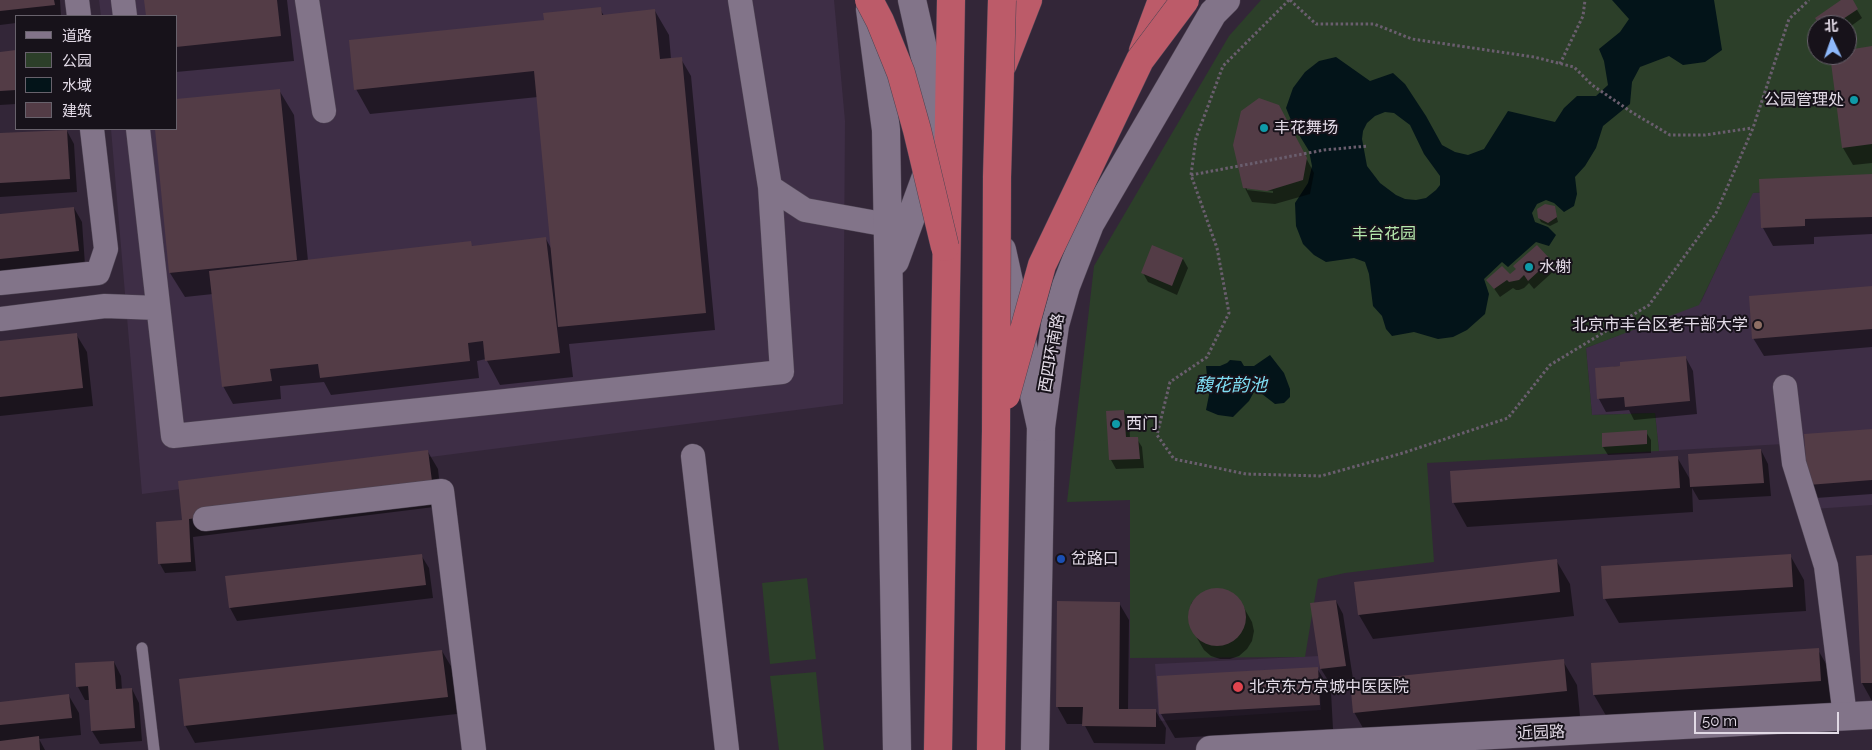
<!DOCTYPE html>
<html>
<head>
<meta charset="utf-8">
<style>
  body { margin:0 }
  #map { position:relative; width:1872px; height:750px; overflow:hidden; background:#332638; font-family:Raleway,"Noto Sans SC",sans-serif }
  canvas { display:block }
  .legend { position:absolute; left:15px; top:15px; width:162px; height:115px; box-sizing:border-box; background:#17121a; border:1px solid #68626c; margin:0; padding:6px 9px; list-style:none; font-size:15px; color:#e2dae6 }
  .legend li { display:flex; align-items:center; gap:10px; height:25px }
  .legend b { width:25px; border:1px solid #68626c }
  .north { position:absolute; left:1807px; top:15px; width:50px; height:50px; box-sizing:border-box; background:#17121a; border:1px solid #68626c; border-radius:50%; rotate:357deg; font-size:14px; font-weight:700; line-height:20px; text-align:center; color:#e2dae6 }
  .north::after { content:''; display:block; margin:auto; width:18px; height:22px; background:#8eb9fc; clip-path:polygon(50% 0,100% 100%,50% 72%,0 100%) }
  .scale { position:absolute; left:1694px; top:712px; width:145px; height:22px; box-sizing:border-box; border:2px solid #e2dae6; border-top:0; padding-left:6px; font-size:15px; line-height:18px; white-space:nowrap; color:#e2dae6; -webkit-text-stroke:4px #17121a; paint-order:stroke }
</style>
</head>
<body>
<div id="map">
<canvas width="1872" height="750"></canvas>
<ul class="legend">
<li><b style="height:6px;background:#827489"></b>道路</li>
<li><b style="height:14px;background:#2c3f29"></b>公园</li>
<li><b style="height:14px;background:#031419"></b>水域</li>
<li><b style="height:14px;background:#533c46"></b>建筑</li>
</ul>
<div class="north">北</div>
<div class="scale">50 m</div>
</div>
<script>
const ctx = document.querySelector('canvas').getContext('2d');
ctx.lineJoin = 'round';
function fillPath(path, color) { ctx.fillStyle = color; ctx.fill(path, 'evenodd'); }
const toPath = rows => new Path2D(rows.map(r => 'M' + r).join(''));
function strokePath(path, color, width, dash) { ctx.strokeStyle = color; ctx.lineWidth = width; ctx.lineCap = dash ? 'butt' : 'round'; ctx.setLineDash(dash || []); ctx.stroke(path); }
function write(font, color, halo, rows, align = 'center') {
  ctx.font = font + ' Raleway,"Noto Sans SC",sans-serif'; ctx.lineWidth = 4; ctx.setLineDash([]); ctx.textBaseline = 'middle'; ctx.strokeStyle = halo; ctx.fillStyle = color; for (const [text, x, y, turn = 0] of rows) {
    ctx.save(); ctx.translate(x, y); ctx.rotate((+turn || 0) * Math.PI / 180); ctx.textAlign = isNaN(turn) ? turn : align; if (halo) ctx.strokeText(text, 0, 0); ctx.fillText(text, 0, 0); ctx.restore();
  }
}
const built = toPath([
  [99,0,834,0,845,121,843,404,142,494,111,129,176,129,176,16,101,16],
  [1872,186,1872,505,1813,509,1784,444,1659,451,1655,413,1592,415,1586,348,1701,302,1752,193],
  [1319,656,1321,710,1159,721,1155,664]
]);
const green = toPath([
  [1261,0,1872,0,1872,185,1753,193,1699,305,1586,348,1592,415,1655,413,1659,451,1427,463,1434,562,1345,573,1318,579,1305,657,1130,658,1130,500,1067,502,1094,266,1229,36],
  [1817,25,1847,25,1847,55,1817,55],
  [807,578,816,659,770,664,762,583],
  [816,672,824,750,779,750,770,676]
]);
const water = toPath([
  [1612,0,1714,0,1722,50,1705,62,1683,65,1669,56,1640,67,1632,82,1630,104,1603,126,1596,148,1585,166,1575,177,1577,194,1574,206,1564,212,1554,203,1546,200,1537,204,1532,213,1535,222,1548,227,1556,235,1549,246,1536,242,1508,267,1502,262,1484,279,1489,294,1485,314,1467,330,1453,337,1438,339,1414,332,1392,336,1386,329,1382,316,1373,306,1369,274,1365,262,1354,258,1326,262,1314,255,1303,244,1296,226,1295,203,1308,183,1312,166,1309,151,1293,125,1286,108,1293,88,1305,72,1319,61,1336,57,1370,81,1393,73,1405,84,1426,116,1442,145,1455,152,1468,155,1484,149,1508,111,1555,122,1564,108,1577,96,1596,96,1608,85,1604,61,1599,49,1620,32,1629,19],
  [1385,112,1394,113,1410,125,1424,154,1440,176,1440,185,1436,190,1426,198,1416,200,1405,199,1396,195,1380,183,1367,166,1362,139,1363,131,1367,123,1375,116],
  [1270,355,1284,373,1290,389,1290,397,1284,403,1275,404,1262,394,1254,392,1249,401,1233,417,1218,415,1206,410,1209,395,1206,366,1220,366,1227,363,1230,360,1241,361,1244,366,1254,366]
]);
const shadow = toPath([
  [0,0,60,0,61,16,16,16,16,23,0,25],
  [145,0,287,0,294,61,176,72,176,16,147,16],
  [1843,0,1851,0,1862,18,1847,29,1847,25,1820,25],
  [600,9,604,16,655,11,669,35,671,59,681,59,691,76,715,330,569,344,573,377,500,385,486,359,477,361,479,378,331,395,324,382,280,386,281,399,233,404,223,386,213,294,185,297,170,273,156,129,176,129,279,90,294,115,308,261,470,243,473,247,546,239,552,250,538,97,370,114,356,89,546,21],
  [1872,47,1872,163,1853,165,1843,148,1831,55,1847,55,1847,51],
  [16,52,16,104,0,105,0,53],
  [1286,120,1314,173,1310,194,1275,204,1252,202,1245,188],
  [1247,188,1273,191,1273,193,1247,190],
  [67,131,74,144,77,192,0,197,0,135],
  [1872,176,1872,234,1814,237,1814,244,1773,246,1763,228,1761,180],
  [1554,207,1558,222,1550,226,1541,222,1539,218],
  [74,208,82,222,85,265,0,272,0,215],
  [1183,259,1188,268,1177,295,1148,282,1143,273],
  [1550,261,1555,270,1534,289,1529,283,1524,288,1519,290,1516,290,1513,288,1500,297,1488,280,1509,276,1517,270],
  [1872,288,1872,347,1764,356,1753,338],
  [76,334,87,352,93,406,0,416,0,342],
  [1686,358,1693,371,1697,414,1634,420,1629,410,1606,412,1599,399,1596,369],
  [1124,411,1129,420,1130,438,1137,439,1142,447,1144,468,1116,469,1111,460,1108,412],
  [1872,430,1872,494,1816,498,1809,484],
  [1646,432,1651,440,1651,453,1608,455,1603,447],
  [1761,450,1768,464,1771,496,1699,500,1692,488,1693,512,1467,527,1453,502,1677,457,1691,481],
  [428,452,438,469,442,506,193,537,196,571,165,573,160,564,184,520],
  [421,555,429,568,433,598,237,621,230,608],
  [1790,555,1804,580,1806,611,1619,623,1605,599],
  [1872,556,1872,701,1862,683,1857,557],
  [1556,560,1570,584,1574,616,1373,639,1359,615],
  [1215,589,1224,590,1232,593,1239,599,1252,622,1254,631,1252,641,1247,649,1239,656,1230,659,1220,659,1211,656,1204,650,1191,628,1189,620,1189,611,1192,602,1198,596,1206,591],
  [1336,601,1343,614,1353,679,1329,682,1321,669,1312,605],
  [1119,603,1129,620,1128,710,1155,710,1166,728,1165,744,1094,743,1084,724,1067,724,1057,706],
  [1818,650,1832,674,1834,705,1608,719,1594,695],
  [442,651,452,668,457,714,195,743,185,725],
  [1563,661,1577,685,1580,716,1368,737,1354,712],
  [114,662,121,676,122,690,132,689,139,703,142,741,100,744,92,731,90,700,85,700,78,687],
  [1317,668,1331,692,1333,729,1175,738,1161,714],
  [69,696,79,713,81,735,39,739,45,750,0,750,0,703]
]);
const building = toPath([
  [0,0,54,0,55,5,0,11],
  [144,0,277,0,281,36,176,47,176,16,146,16],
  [1841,0,1853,0,1858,9,1834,25,1820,25,1815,18],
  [601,7,602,15,655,9,660,59,682,57,706,313,558,327,534,71,354,90,349,40,544,20,543,13],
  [1872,46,1872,144,1842,148,1830,55,1847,55,1847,50],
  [16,50,16,90,0,91,0,52],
  [280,89,297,260,169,273,155,129,176,129,176,99],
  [1259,98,1279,105,1307,158,1303,180,1267,191,1243,188,1233,145,1241,111],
  [67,130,70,179,0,183,0,133],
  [1872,174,1872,217,1805,219,1805,226,1761,228,1759,179],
  [1545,204,1555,206,1557,217,1548,223,1538,218,1537,209],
  [74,207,79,251,0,259,0,214],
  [546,237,560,353,485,361,483,341,468,343,470,361,320,378,318,364,270,369,272,381,222,387,209,271,471,241,472,246],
  [1152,245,1183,258,1172,286,1141,273],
  [1537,245,1551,260,1528,281,1524,275,1519,280,1509,282,1507,280,1494,289,1486,280,1502,266,1510,274,1516,269,1513,266],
  [1872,286,1872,329,1752,339,1749,296],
  [77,333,83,388,0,397,0,341],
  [1686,356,1690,401,1625,407,1624,397,1597,399,1595,368,1620,366,1620,362],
  [1124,410,1126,437,1138,437,1140,459,1109,460,1106,411],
  [1872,429,1872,480,1808,485,1804,434],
  [1647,430,1647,444,1602,447,1602,433],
  [1761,449,1764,483,1690,487,1688,454],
  [428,450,433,489,189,519,191,562,158,564,156,522,182,520,178,481],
  [1678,456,1680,488,1452,503,1450,471],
  [422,554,426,585,229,608,225,576],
  [1791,554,1793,587,1603,599,1601,566],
  [1872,555,1872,683,1861,683,1856,556],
  [1557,559,1560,592,1358,615,1354,582],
  '1188 617a29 29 0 1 1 58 0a29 29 0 1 1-58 0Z',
  [1336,600,1346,666,1320,669,1310,603],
  [1057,601,1120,602,1119,709,1156,709,1156,727,1082,726,1083,707,1056,707],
  [1819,648,1821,681,1593,695,1591,663],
  [442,650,448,697,184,726,179,679],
  [1564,659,1567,691,1353,713,1350,681],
  [114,661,116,689,132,688,135,728,91,731,88,686,76,687,75,663],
  [1318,667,1320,705,1159,714,1157,676],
  [69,694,72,718,0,725,0,702],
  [39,736,40,750,0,750,0,741]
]);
const path = toPath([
  [1289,0,1223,66,1196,138,1191,175,1217,248,1229,313,1207,357,1170,382,1157,435,1174,459,1246,474,1321,476,1403,453,1508,418,1550,365,1649,305,1716,213,1753,128,1789,19,1809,0],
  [1290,0,1316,24,1374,24,1412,39,1534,57,1574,67,1592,85,1633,113,1670,135,1705,135,1752,128],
  [1560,64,1583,16,1585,0],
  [1191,175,1324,150,1368,146]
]);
const service = toPath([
  [142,648,154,750]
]);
const minor = toPath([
  [77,0,79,16],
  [123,0,125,16],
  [307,0,324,111],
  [740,0,770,187,805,210,888,225],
  [138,129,173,436,782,372,770,187],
  [0,283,98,273,106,249,92,129],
  [0,319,105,306,158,308],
  [1785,387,1794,463,1826,566,1845,716],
  [693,456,727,750],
  [205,519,442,491,474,750]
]);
const tertiary = toPath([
  [870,9,886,130,897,750],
  [895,261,932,160],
  [1035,750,1041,427,1055,325,1066,286,1090,224,1213,13,1226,0],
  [1210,750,1872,715]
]);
const secondary = toPath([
  [912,0,942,132,942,140],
  [1002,250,1041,427]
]);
const trunk = toPath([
  [1143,51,1162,0],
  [1003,64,1028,0],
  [938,750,951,0]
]);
const trunkBridge = toPath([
  [869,0,880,21,901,73,917,130,945,247],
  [1006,395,1042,265,1140,60,1185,0],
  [991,750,996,431,997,177,1002,0]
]);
const markers = [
  [1854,100,5,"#0f9aa8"],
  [1264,128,5,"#0f9aa8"],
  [1529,267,5,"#0f9aa8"],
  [1758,325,5,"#8d6e63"],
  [1116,424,5,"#0f9aa8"],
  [1061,559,5,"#1a4fb4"],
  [1238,687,6,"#e0444e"]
];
const poiNames = [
  ["公园管理处",1844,100,"right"],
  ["丰花舞场",1274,128],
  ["水榭",1539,267],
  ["北京市丰台区老干部大学",1748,325,"right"],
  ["西门",1126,424],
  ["岔路口",1071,559],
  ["北京东方京城中医医院",1249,687]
];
const parkNames = [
  ["丰台花园",1384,234]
];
const streetNames = [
  ["西四环南路",1052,353,-80],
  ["近园路",1541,733,-3]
];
const waterNames = [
  ["馥花韵池",1231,386]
];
fillPath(built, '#3e2e46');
fillPath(green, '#2c3f29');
fillPath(water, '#031419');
fillPath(shadow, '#0007');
fillPath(building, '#533c46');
strokePath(service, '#4e4453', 12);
strokePath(minor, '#4e4453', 25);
strokePath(tertiary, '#4e4453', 29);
strokePath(secondary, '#4e4453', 29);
strokePath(trunk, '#4e4453', 29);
strokePath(path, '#6a5e6e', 3, [2.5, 2.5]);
strokePath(service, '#827489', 11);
strokePath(minor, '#827489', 24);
strokePath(tertiary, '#827489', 28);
strokePath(secondary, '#827489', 28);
strokePath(trunk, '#bc5b69', 28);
strokePath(trunkBridge, '#4e4453', 29, []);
strokePath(trunkBridge, '#bc5b69', 28);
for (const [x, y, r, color] of markers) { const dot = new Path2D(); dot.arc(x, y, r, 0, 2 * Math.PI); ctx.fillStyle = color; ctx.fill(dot); strokePath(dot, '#17121a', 2); }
write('16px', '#e2dae6', '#17121a', poiNames, 'left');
write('16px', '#b5e8ad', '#17121a', parkNames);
write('16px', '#e2dae6', '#17121a', streetNames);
write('italic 18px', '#7fdef4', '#17121a', waterNames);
</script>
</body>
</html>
